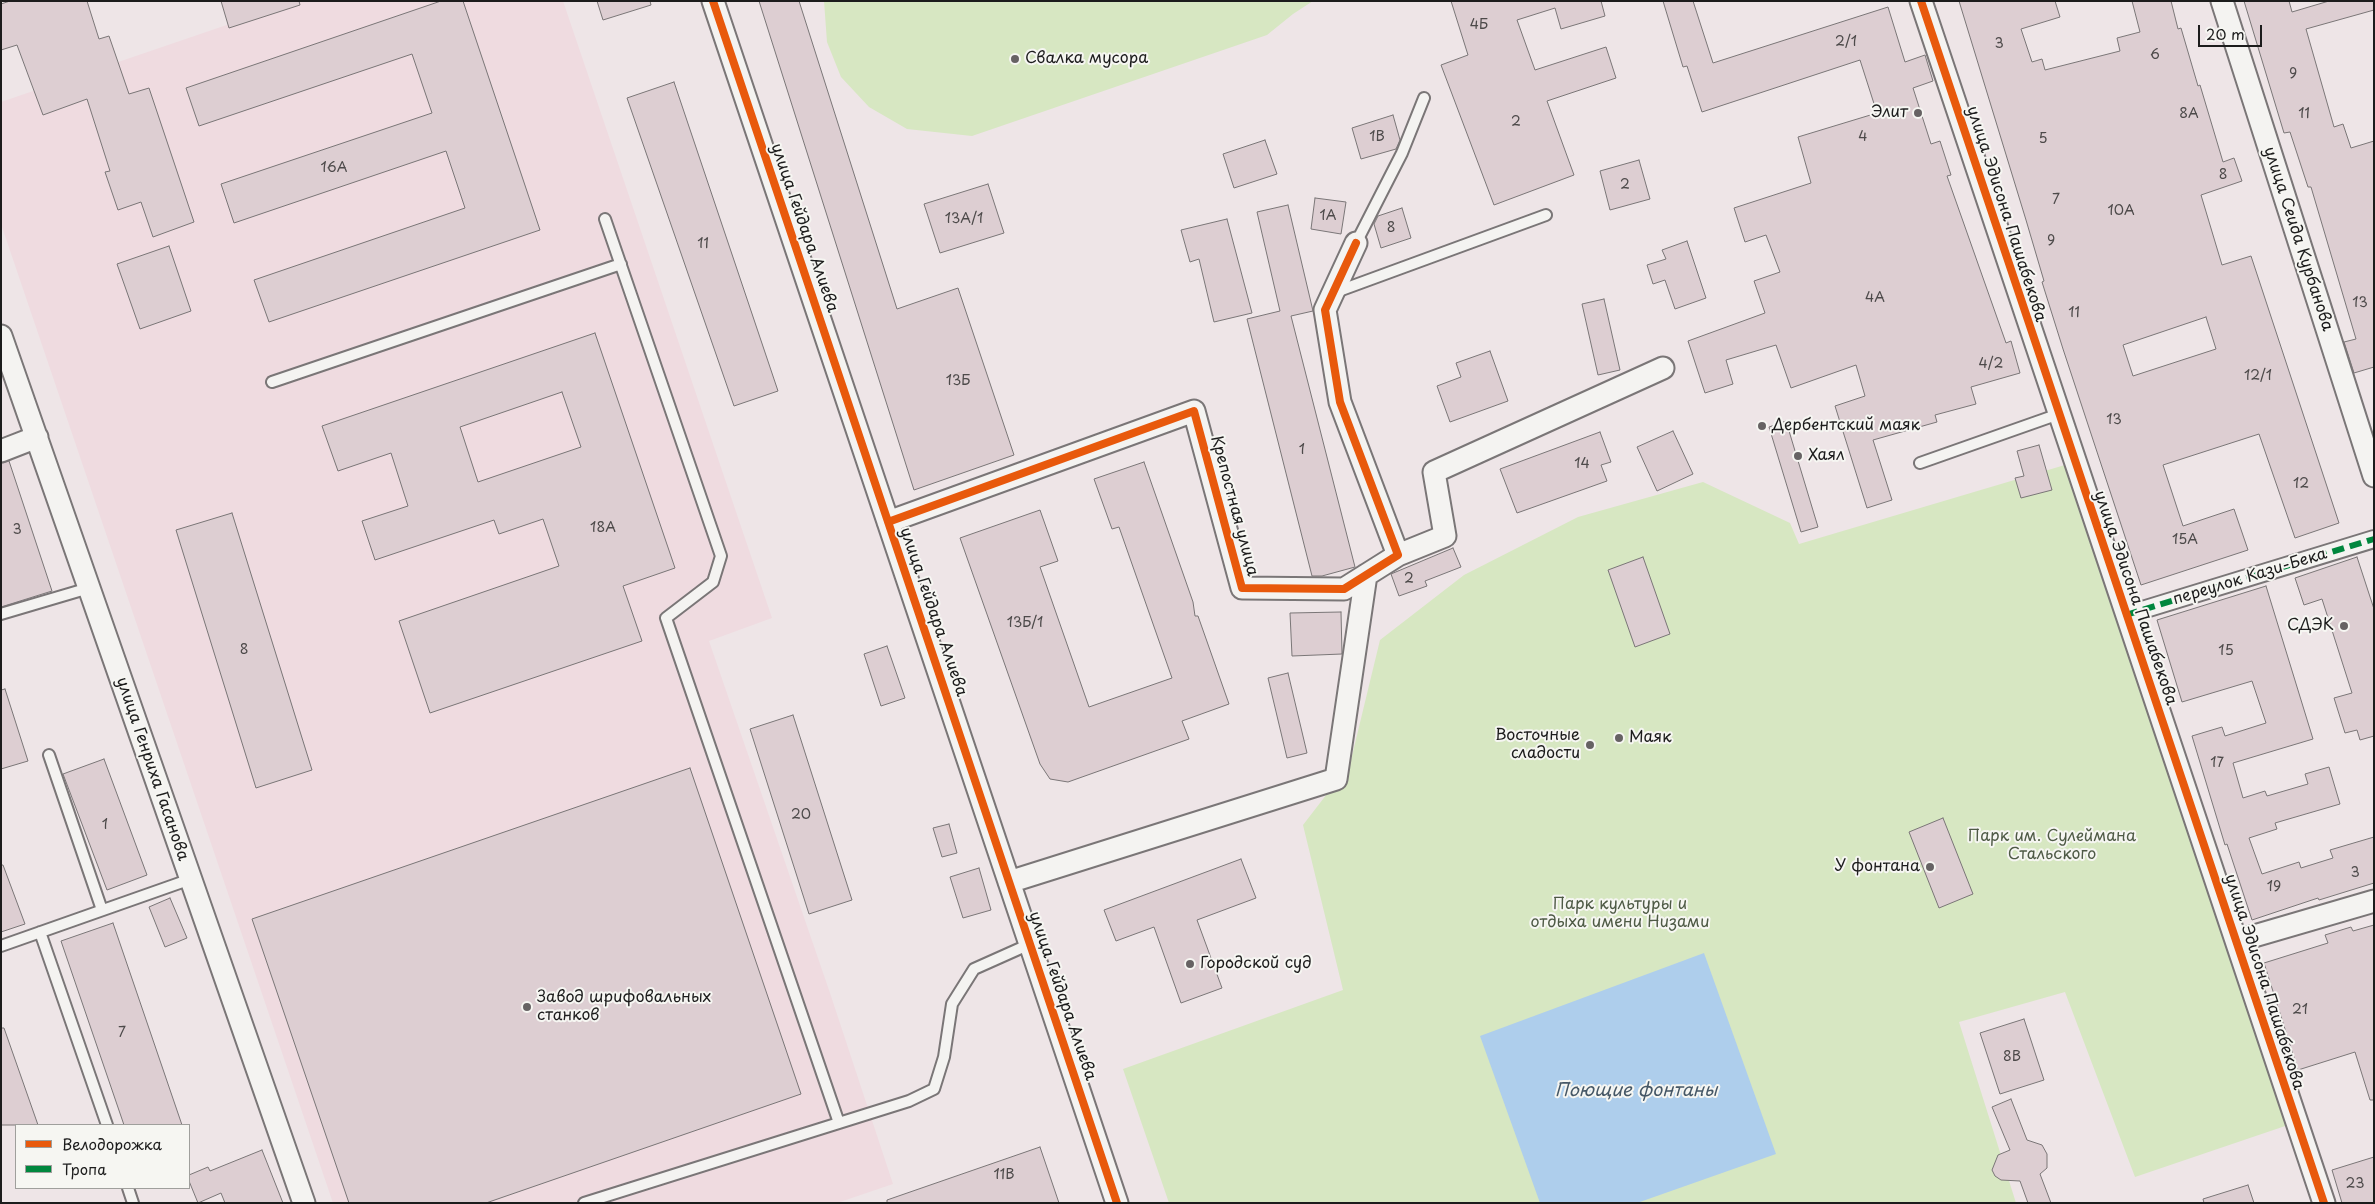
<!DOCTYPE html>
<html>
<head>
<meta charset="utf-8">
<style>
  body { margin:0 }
  #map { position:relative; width:2375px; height:1204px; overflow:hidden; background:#eee5e7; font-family:"Playpen Sans",sans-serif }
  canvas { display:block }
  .frame { position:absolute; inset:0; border:2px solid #1c1c1c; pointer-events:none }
  .legend { position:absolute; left:15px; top:1124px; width:175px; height:65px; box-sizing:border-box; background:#f6f6f2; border:1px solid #9f9f9c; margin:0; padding:6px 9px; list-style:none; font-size:15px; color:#1c1c1c }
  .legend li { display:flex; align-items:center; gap:10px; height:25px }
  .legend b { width:25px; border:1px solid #9f9f9c }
  .scale { position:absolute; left:2198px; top:25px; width:64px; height:22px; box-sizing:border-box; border:2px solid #1c1c1c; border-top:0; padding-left:6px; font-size:15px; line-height:18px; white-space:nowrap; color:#1c1c1c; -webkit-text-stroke:4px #f6f6f2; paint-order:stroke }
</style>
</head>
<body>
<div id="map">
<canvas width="2375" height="1204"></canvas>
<div class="frame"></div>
<ul class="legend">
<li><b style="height:6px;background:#e8590c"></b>Велодорожка</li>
<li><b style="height:6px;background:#00873e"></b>Тропа</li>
</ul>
<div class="scale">20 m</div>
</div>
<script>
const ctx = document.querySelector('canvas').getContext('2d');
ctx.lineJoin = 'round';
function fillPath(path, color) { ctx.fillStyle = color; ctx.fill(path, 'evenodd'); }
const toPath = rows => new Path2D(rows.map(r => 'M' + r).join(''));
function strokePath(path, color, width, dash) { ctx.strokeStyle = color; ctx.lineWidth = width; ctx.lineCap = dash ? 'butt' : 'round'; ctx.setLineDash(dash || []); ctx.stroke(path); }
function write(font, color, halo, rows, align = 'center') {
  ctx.font = font + ' "Playpen Sans",sans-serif'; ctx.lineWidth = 4; ctx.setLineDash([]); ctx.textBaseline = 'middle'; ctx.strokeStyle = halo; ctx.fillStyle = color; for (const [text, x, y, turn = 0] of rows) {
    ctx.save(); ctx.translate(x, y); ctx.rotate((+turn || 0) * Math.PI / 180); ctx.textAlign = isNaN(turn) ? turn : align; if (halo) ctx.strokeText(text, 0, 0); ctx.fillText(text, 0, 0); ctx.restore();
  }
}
const built = toPath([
  [297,1,563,1,772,618,709,641,830,993,893,1184,837,1203,333,1203,1,224,1,102]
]);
const green = toPath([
  [824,1,1313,1,1293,14,1267,35,972,136,907,129,869,107,841,77,827,42],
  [2075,462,2297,1122,2135,1177,2065,992,1959,1022,2016,1203,1169,1203,1123,1069,1343,990,1303,825,1350,764,1380,640,1464,575,1578,517,1703,482,1790,523,1799,544]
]);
const water = toPath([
  [1704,953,1776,1154,1637,1203,1540,1203,1480,1036]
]);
const building = toPath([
  [10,1,87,1,99,39,109,36,129,94,149,88,194,222,153,237,141,202,118,210,105,172,110,171,87,99,43,115,17,45,1,50,1,4,10,1],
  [221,1,299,1,300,5,229,28,221,1],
  [441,1,463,1,540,230,269,322,254,280,465,208,446,151,234,223,221,184,432,113,412,54,199,126,186,88,441,1],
  [597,1,650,1,651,5,603,20,597,1],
  [759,1,799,1,897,309,958,288,1014,455,914,490,759,1],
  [1451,1,1601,1,1605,16,1561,29,1555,8,1517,20,1535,70,1606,47,1616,78,1547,101,1574,175,1494,205,1441,65,1468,55,1451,1],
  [1663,1,1693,1,1713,63,1888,7,1905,62,1925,55,1933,81,1913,88,1931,144,1940,141,1951,175,1947,176,2006,343,2011,341,2020,373,1971,387,1976,404,1935,415,1937,422,1873,440,1892,500,1867,508,1835,406,1865,396,1856,365,1791,388,1776,345,1726,360,1733,384,1705,393,1688,341,1765,313,1754,281,1780,272,1766,235,1745,242,1734,208,1811,183,1798,137,1877,113,1860,60,1702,112,1687,66,1683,67,1663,1],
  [1959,1,2055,1,2060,17,2021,29,2032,62,2042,59,2045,70,2120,51,2117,38,2140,32,2132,1,2171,1,2178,29,2181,28,2198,86,2200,85,2223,162,2234,158,2242,181,2201,195,2222,265,2251,256,2339,523,2295,538,2259,434,2163,465,2183,526,2234,509,2248,550,2141,585,2063,349,2042,282,2044,281,2026,220,1959,1],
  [2206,317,2216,349,2133,376,2123,345,2206,317],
  [2244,1,2289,1,2292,12,2329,1,2374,1,2374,10,2306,29,2334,127,2343,124,2351,148,2374,141,2374,367,2354,373,2344,342,2356,339,2311,187,2308,187,2290,132,2284,133,2244,1],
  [674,82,778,391,734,406,627,98,674,82],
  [1393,115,1400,140,1396,149,1361,159,1352,128,1393,115],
  [1265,140,1277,174,1234,188,1223,154,1265,140],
  [1639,160,1650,199,1610,210,1600,171,1639,160],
  [988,184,1004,233,940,253,924,204,988,184],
  [1315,198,1346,202,1341,234,1311,229,1315,198],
  [1288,205,1313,311,1291,316,1355,567,1322,576,1312,576,1247,319,1280,311,1257,212,1288,205],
  [1402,208,1411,238,1381,248,1374,224,1378,216,1402,208],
  [1227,219,1252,313,1214,322,1199,259,1190,262,1181,230,1227,219],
  [1687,241,1706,298,1675,309,1665,280,1653,284,1647,265,1666,259,1662,250,1687,241],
  [169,246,191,311,140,329,117,264,169,246],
  [1604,299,1620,370,1598,375,1582,304,1604,299],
  [595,333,675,568,623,586,642,641,430,713,399,621,559,566,543,519,499,534,494,520,375,560,362,521,408,506,391,453,338,471,322,426,595,333],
  [562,392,581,447,478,482,460,427,562,392],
  [1490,351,1508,401,1450,422,1437,386,1461,377,1456,363,1490,351],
  [1786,421,1818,527,1801,532,1769,427,1786,421],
  [1673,431,1693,474,1657,491,1637,447,1673,431],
  [1600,432,1611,462,1601,465,1607,481,1517,513,1500,469,1600,432],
  [2039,445,2052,490,2021,498,2015,478,2024,476,2017,451,2039,445],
  [9,461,52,591,1,607,1,463,9,461],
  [1144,462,1193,602,1195,616,1198,616,1229,704,1182,721,1189,739,1068,782,1050,779,1040,764,960,538,1040,510,1058,561,1040,567,1089,707,1172,678,1119,527,1112,529,1094,479,1144,462],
  [232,513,312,770,256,788,176,530,232,513],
  [1453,548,1461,567,1425,581,1427,586,1399,596,1391,574,1453,548],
  [1643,557,1670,634,1635,647,1608,570,1643,557],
  [2357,557,2374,609,2374,736,2360,740,2357,730,2345,733,2334,698,2352,693,2322,599,2304,605,2295,578,2357,557],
  [2266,586,2313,739,2233,763,2243,798,2265,791,2267,796,2308,784,2305,774,2329,767,2340,804,2275,823,2277,829,2249,838,2262,874,2299,862,2301,868,2333,858,2330,850,2374,837,2374,883,2319,900,2318,898,2252,920,2227,844,2225,845,2192,736,2222,727,2225,736,2266,723,2252,681,2182,702,2157,620,2266,586],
  [1341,612,1342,654,1292,656,1290,613,1341,612],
  [887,646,905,698,881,706,864,654,887,646],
  [1288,673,1307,753,1287,758,1268,678,1288,673],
  [5,689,28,761,1,769,1,690,5,689],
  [793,715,852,900,809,914,750,729,793,715],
  [104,759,147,875,107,890,63,774,104,759],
  [690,768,801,1094,486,1203,349,1203,252,919,690,768],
  [1943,818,1973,894,1939,908,1909,832,1943,818],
  [949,824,957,853,942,857,933,828,949,824],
  [1241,859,1256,898,1197,920,1222,988,1181,1003,1154,927,1116,941,1104,910,1241,859],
  [1,865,3,865,25,924,1,932,1,865],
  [979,868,991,910,963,918,950,877,979,868],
  [170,898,187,938,165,947,149,907,170,898],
  [113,923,182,1125,124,1125,61,941,113,923],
  [2374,925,2374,1100,2370,1100,2355,1052,2298,1070,2264,963,2328,943,2325,935,2351,927,2353,931,2374,925],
  [2024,1019,2044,1080,2000,1094,1980,1033,2024,1019],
  [1,1028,4,1028,38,1125,1,1125,1,1028],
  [2011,1099,2027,1140,2042,1145,2047,1154,2047,1168,2040,1174,2051,1203,2028,1203,2020,1181,2001,1180,1995,1176,1992,1170,1998,1155,2010,1150,1992,1107,2011,1099],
  [1040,1147,1059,1203,887,1203,887,1200,1040,1147],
  [262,1150,283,1203,225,1203,221,1193,198,1203,189,1181,189,1175,208,1167,210,1171,262,1150],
  [2374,1157,2374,1203,2342,1203,2332,1170,2374,1157],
  [2248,1185,2254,1203,2204,1203,2203,1199,2248,1185]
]);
const service = toPath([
  [605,219,721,556,713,582,666,618,839,1123],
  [1356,243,1402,153,1424,98],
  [1336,292,1546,215],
  [272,382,621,264],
  [1920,463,2059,414],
  [1,614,89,588],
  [49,755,102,910],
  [40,932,107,1125],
  [1,946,191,879],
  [128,1188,133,1203],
  [584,1203,909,1101,934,1089,944,1057,952,1004,974,969,1030,944]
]);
const pedestrian = toPath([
  [2126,615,2374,539]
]);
const minor = toPath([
  [713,1,1117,1203],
  [1921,1,2324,1203],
  [2222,1,2374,476],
  [1,336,304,1203],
  [1,451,37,437],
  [888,522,1194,411,1242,588,1344,589,1398,555,1340,402,1325,310,1356,243],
  [1398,555,1445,536,1434,472,1663,368],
  [1009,882,1336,779,1366,575],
  [2237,941,2374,901]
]);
const quiet = toPath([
  [2126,615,2374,539]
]);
const cycleway = toPath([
  [713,1,1117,1203],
  [1921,1,2324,1203],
  [888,522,1194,411,1242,588,1344,589,1398,555,1340,402,1325,310,1356,243]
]);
const markers = [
  [1015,59,5,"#666263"],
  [1918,113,5,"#666263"],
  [1762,426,5,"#666263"],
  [1798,456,5,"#666263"],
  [2344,626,5,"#666263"],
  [1619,738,5,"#666263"],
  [1590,745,5,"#666263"],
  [1930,867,5,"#666263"],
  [1190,964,5,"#666263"],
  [527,1007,5,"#666263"]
];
const numberNames = [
  ["4Б",1479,25],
  ["2/1",1846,42],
  ["3",1999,44],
  ["6",2155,55],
  ["9",2293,74],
  ["8А",2189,114],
  ["11",2304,114],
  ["2",1516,122],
  ["1В",1377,137],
  ["4",1863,137],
  ["5",2043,139],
  ["16А",334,168],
  ["8",2223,175],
  ["2",1625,185],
  ["7",2056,200],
  ["10А",2121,211],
  ["1А",1328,216],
  ["13А/1",964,219],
  ["8",1391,228],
  ["9",2051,241],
  ["11",703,244],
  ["4А",1875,298],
  ["13",2360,303],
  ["11",2074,313],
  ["4/2",1991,364],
  ["12/1",2258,376],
  ["13Б",958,381],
  ["13",2114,420],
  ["1",1302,450],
  ["14",1582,464],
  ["12",2301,484],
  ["18А",603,528],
  ["3",17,530],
  ["15А",2185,540],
  ["2",1409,579],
  ["13Б/1",1025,623],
  ["8",244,650],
  ["15",2226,651],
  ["17",2217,763],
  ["20",801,815],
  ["1",105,825],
  ["3",2355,873],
  ["19",2274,887],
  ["21",2300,1010],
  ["7",122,1033],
  ["8В",2012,1057],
  ["11В",1004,1175],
  ["23",2355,1184]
];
const poiNames = [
  ["Свалка мусора",1025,59],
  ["Элит",1908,113,"right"],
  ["Дербентский маяк",1772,426],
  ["Хаял",1808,456],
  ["СДЭК",2334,626,"right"],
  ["Восточные",1580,736,"right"],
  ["сладости",1580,754,"right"],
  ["Маяк",1629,738],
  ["У фонтана",1920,867,"right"],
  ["Городской суд",1200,964],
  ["Завод шрифовальных",537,998],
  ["станков",537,1016]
];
const streetNames = [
  ["улица Эдисона Пашабекова",2006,214,72],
  ["улица Гейдара Алиева",804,228,71],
  ["улица Сеида Курбанова",2298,239,72],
  ["Крепостная улица",1234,506,75],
  ["переулок Кази-Бека",2250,577,-17],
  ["улица Эдисона Пашабекова",2135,598,71],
  ["улица Гейдара Алиева",933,612,71],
  ["улица Генриха Гасанова",152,769,71],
  ["улица Эдисона Пашабекова",2264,982,72],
  ["улица Гейдара Алиева",1062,996,71]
];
const parkNames = [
  ["Парк им. Сулеймана",2052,837],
  ["Стальского",2052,855],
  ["Парк культуры и",1620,905],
  ["отдыха имени Низами",1620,923]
];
const waterNames = [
  ["Поющие фонтаны",1636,1091]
];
fillPath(built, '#efdbe0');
fillPath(green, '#d7e7c2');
fillPath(water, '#aeceec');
fillPath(building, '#ddced2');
strokePath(building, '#7a7677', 1);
strokePath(service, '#7a7677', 14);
strokePath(pedestrian, '#7a7677', 20);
strokePath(minor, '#7a7677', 25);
strokePath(service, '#f4f3f1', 10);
strokePath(pedestrian, '#f4f3f1', 16);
strokePath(minor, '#f4f3f1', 21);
strokePath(quiet, '#00873e', 6, [12, 6]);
strokePath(cycleway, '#e8590c', 8);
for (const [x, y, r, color] of markers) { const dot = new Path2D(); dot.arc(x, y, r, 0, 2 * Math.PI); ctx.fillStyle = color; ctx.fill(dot); strokePath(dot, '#f6f6f2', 2); }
write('14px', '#4d4a4a', null, numberNames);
write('16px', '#1c1c1c', '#f6f6f2', poiNames, 'left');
write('16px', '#1c1c1c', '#f6f6f2', streetNames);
write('16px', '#4e5a45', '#f6f6f2', parkNames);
write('italic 18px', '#455766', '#f6f6f2', waterNames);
</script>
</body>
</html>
